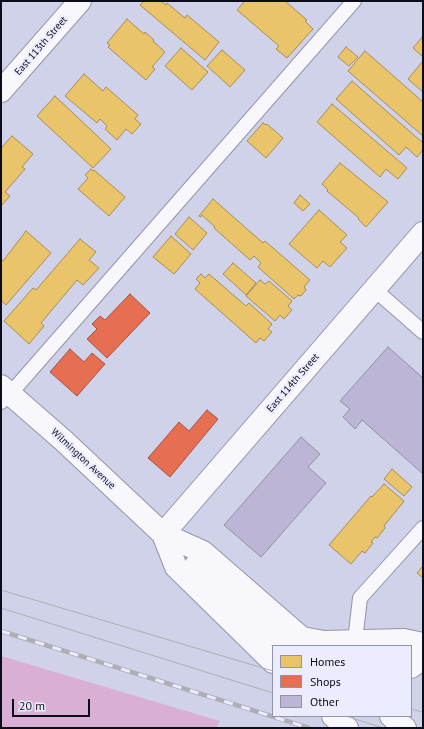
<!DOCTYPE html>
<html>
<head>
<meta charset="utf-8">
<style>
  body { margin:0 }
  #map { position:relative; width:424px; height:729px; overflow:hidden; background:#d0d2ea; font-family:"PT Sans",sans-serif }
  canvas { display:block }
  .frame { position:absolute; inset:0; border:2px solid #0c0d1b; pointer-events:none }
  .legend { position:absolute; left:272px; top:645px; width:140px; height:72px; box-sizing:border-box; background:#ebedff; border:1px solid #9293a4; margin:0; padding:5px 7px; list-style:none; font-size:12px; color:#0c0d1b }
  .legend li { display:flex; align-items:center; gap:8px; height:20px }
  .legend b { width:20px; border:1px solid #9293a4 }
  .scale { position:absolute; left:12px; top:699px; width:78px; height:18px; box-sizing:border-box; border:2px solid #0c0d1b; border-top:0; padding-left:5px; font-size:12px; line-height:14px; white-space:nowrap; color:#0c0d1b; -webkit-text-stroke:3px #ebedff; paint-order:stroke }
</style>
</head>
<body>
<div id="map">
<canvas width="424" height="729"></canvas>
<div class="frame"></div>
<ul class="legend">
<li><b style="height:11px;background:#e9c46a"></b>Homes</li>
<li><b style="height:11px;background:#e76f51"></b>Shops</li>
<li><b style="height:11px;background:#bdb5d6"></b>Other</li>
</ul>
<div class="scale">20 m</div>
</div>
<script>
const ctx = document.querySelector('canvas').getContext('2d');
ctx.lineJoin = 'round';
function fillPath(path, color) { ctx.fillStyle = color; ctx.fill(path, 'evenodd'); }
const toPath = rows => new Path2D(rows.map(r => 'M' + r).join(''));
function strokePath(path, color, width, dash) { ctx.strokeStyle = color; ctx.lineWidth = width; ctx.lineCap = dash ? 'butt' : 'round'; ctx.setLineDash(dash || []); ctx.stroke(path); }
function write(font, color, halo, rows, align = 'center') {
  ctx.font = font + ' "PT Sans",sans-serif'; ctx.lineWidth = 4; ctx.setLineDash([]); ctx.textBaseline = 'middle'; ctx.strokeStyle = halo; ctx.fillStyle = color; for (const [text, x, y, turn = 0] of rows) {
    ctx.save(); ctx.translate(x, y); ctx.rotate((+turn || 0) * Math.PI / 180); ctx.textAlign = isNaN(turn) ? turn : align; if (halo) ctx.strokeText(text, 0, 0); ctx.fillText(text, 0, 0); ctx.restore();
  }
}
const green = toPath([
  [1,656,220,721,216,728,1,728]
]);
const homes = toPath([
  [144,1,161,1,166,5,167,3,185,18,187,15,219,42,205,60,140,5,144,1],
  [245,1,285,1,307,20,305,21,313,29,287,58,276,49,279,46,237,10,245,1],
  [127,19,144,34,145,32,154,40,153,41,165,52,152,67,155,69,146,80,108,47,110,45,107,43,127,19],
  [423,36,423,57,413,48,423,36],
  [346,47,358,57,349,66,338,57,346,47],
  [181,48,208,72,192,90,165,66,181,48],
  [222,50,245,70,230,87,207,66,222,50],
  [365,51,423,102,423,136,348,71,365,51],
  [423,61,423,92,408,79,423,61],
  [84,74,103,91,106,87,138,115,135,119,141,124,132,134,126,129,117,140,105,129,107,126,100,119,97,123,65,96,84,74],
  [352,81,423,143,423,150,417,157,406,147,399,155,336,99,352,81],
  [55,96,111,149,93,168,37,116,55,96],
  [332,104,407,168,398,179,386,169,380,177,317,122,332,104],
  [263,123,266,125,267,124,283,138,266,158,247,141,263,123],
  [12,136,33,154,22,167,25,169,5,192,10,196,1,206,1,148,12,136],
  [340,163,388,202,366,227,358,219,359,218,327,191,328,190,322,184,340,163],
  [91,169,93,171,94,170,125,197,109,216,78,189,88,178,85,175,91,169],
  [300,195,310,204,303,211,294,203,300,195],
  [213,199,263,243,265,241,310,280,304,287,306,290,301,296,298,295,294,299,258,267,261,263,254,256,250,260,214,228,215,227,202,215,201,217,199,216,213,199],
  [319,210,347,235,340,242,347,248,330,267,323,261,317,268,289,244,319,210],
  [189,217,207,233,193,250,175,234,189,217],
  [26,231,51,253,6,305,1,300,1,259,3,261,26,231],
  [171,236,191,254,174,274,153,257,171,236],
  [80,239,96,252,89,260,99,268,83,285,77,280,41,323,44,326,29,344,4,321,33,288,36,290,80,239],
  [233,263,256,283,246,295,223,274,233,263],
  [201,274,205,278,209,274,246,306,249,303,272,324,268,329,272,332,264,341,260,338,256,343,195,289,200,283,196,279,201,274],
  [260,280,265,284,269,281,292,301,288,306,292,310,284,319,280,315,275,321,246,296,260,280],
  [392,469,412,487,404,496,384,479,392,469],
  [384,484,404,501,384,526,385,528,377,538,375,537,371,542,373,543,365,553,362,551,351,564,329,545,371,496,372,497,384,484],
  [423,566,423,578,417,573,423,566]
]);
const shops = toPath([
  [130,294,150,313,107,358,87,339,97,329,92,324,100,316,105,320,130,294],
  [70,349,84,362,92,353,105,364,77,396,50,372,70,349],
  [207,410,218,419,170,477,148,458,179,422,189,431,207,410]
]);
const building = toPath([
  [388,347,423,378,423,474,362,420,355,429,343,417,350,409,340,401,388,347],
  [301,437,320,454,308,467,326,483,261,557,224,525,301,437]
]);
const lane = toPath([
  [374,289,423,332],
  [1,402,10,394,354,1],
  [355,641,360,598,423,528]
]);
const street = toPath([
  [1,91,80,1],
  [163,534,423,233],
  [302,638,324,642,404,640,423,644],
  [411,667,423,658]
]);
const secondary = toPath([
  [1,386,64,441,163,534,203,552,311,646],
  [163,534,176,567,273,662],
  [195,566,264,628,278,636,301,638],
  [333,716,347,728],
  [391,716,405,728]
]);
const tram = toPath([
  [1,590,273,671],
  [1,608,273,693],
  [411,709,423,712],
  [346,716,383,728]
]);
const rail = toPath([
  [1,631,309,728]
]);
const streetNames = [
  ["East 113th Street",41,46,-49],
  ["East 114th Street",293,383,-49],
  ["Wilmington Avenue",83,459,43]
];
fillPath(green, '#d9afd6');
fillPath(homes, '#e9c46a');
strokePath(homes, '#a78d52', 1);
fillPath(shops, '#e76f51');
strokePath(shops, '#a55241', 1);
fillPath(building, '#bdb5d6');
strokePath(building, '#918fa1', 1);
strokePath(lane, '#9494a6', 16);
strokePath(street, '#9494a6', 24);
strokePath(secondary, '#9494a6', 24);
strokePath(lane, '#f8f8fc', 14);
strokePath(street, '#f8f8fc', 22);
strokePath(secondary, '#f8f8fc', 22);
strokePath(tram, '#aeaeb4', 1);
strokePath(rail, '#aeaeb4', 4.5);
strokePath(rail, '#ebedff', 3, [9]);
write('10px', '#0c0d1b', '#ebedff', streetNames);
</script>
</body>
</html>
